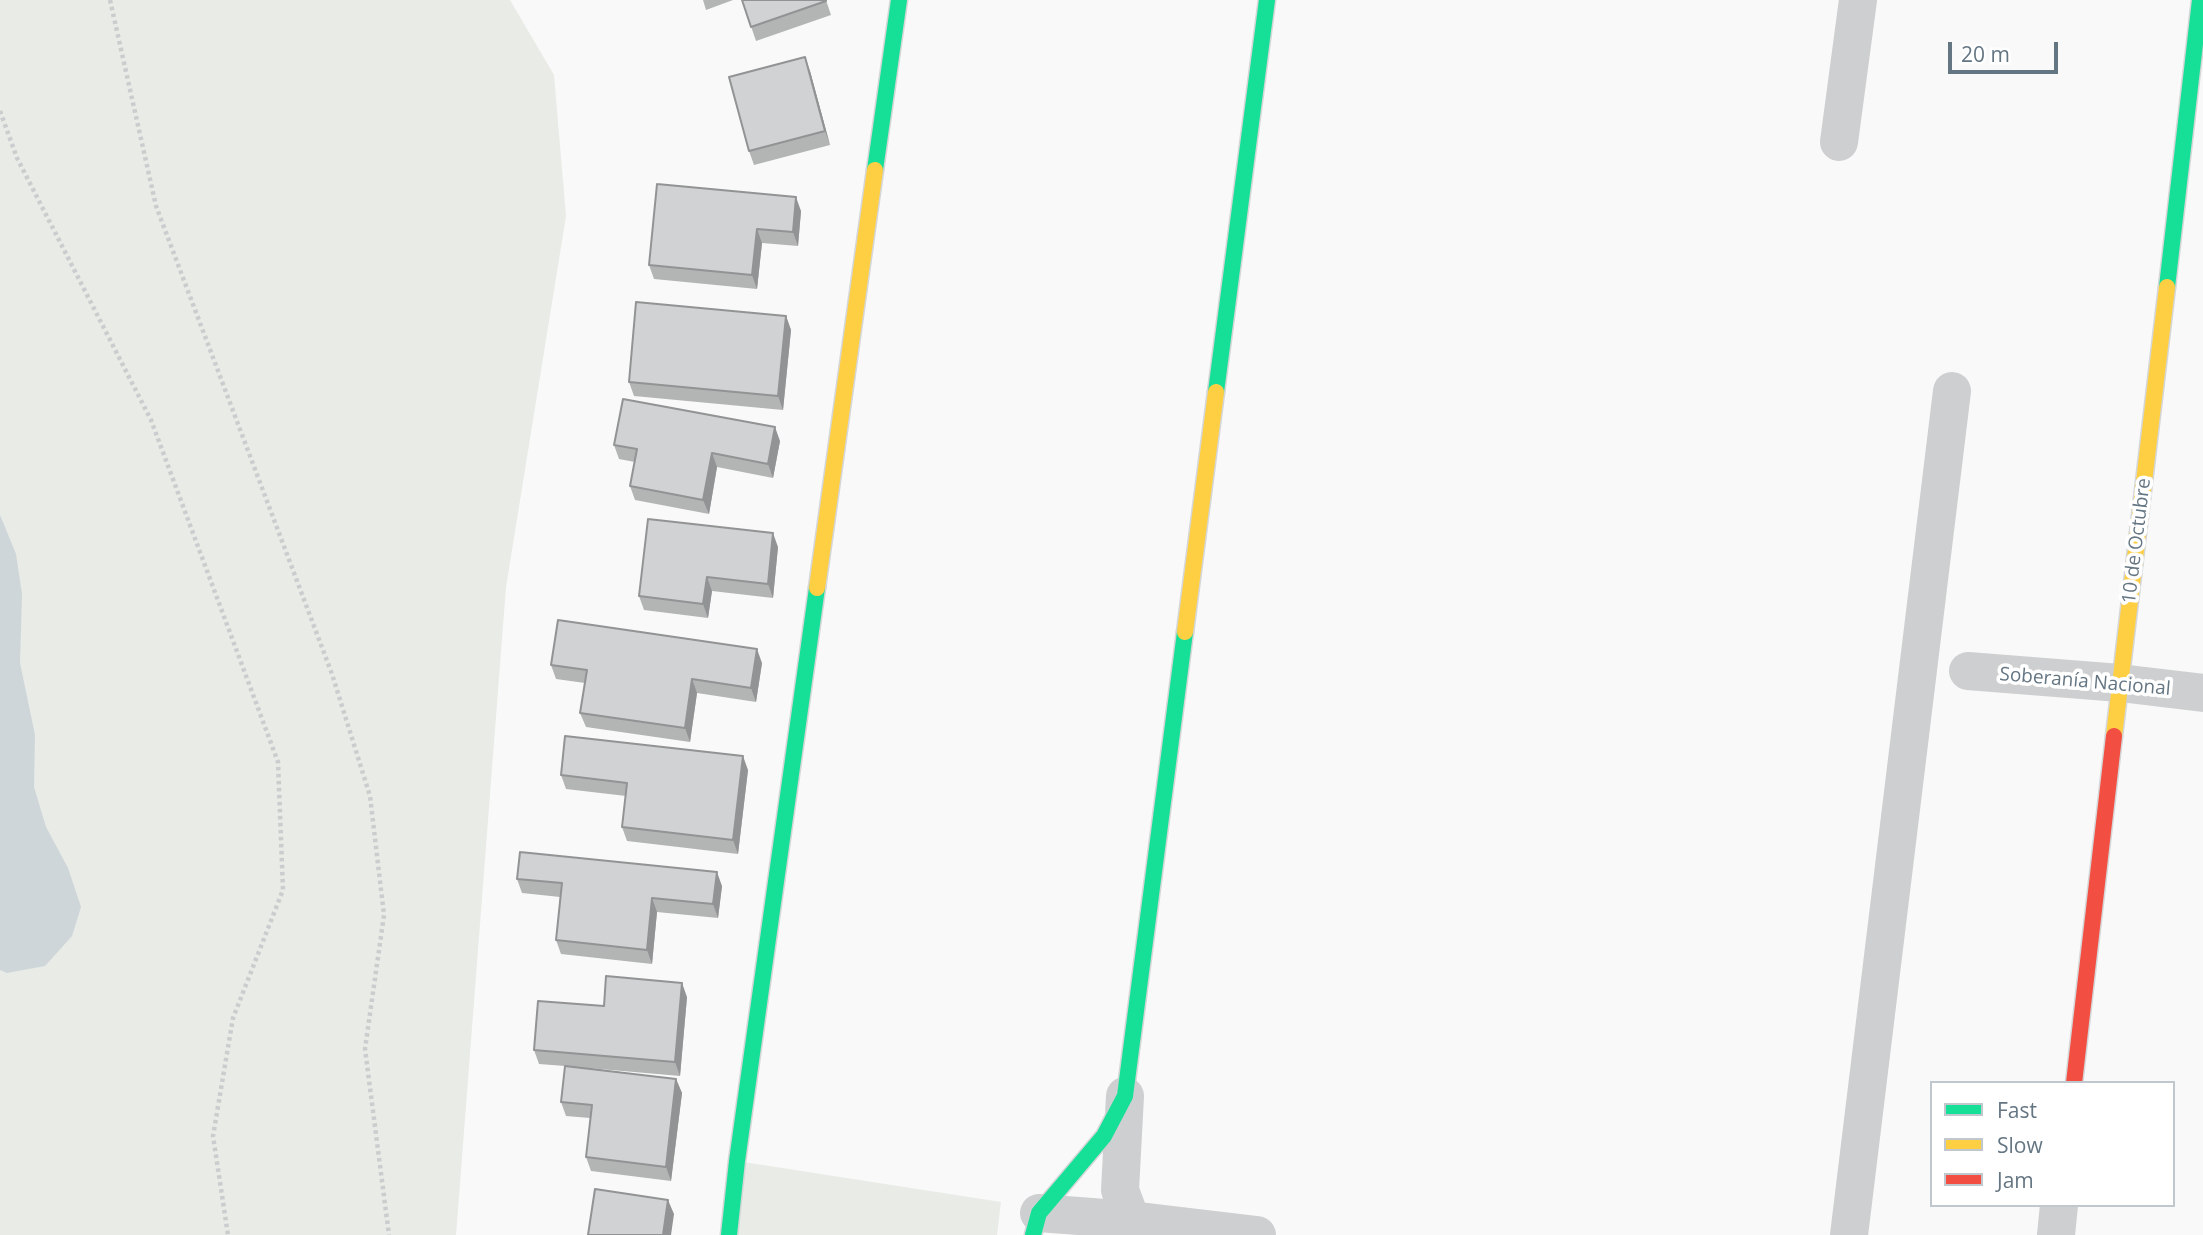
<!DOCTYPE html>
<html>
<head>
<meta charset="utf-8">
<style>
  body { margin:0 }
  #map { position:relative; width:2203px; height:1235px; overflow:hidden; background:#f9f9f9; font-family:"Open Sans",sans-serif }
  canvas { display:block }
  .legend { position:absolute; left:1930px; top:1081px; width:245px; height:126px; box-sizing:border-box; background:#fff; border:2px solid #c1c8cd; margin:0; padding:9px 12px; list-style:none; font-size:21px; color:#657683 }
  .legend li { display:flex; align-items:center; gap:14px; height:35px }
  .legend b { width:35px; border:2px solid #c1c8cd }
  .scale { position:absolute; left:1948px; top:42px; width:110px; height:32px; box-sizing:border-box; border:4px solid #657683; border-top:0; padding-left:9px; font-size:21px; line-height:24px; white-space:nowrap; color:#657683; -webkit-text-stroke:5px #fff; paint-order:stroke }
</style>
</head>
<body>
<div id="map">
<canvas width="2203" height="1235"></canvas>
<ul class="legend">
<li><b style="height:9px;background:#16e098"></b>Fast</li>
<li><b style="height:9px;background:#ffcf43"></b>Slow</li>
<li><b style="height:9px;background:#f24e42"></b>Jam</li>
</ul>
<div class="scale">20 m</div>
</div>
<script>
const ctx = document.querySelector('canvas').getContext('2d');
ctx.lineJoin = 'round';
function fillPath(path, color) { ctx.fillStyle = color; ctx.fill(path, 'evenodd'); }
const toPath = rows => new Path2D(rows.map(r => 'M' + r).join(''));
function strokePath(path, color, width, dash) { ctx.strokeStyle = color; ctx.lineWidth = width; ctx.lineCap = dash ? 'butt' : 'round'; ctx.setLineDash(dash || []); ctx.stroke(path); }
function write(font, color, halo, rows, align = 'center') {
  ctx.font = font + ' "Open Sans",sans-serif'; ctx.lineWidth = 7; ctx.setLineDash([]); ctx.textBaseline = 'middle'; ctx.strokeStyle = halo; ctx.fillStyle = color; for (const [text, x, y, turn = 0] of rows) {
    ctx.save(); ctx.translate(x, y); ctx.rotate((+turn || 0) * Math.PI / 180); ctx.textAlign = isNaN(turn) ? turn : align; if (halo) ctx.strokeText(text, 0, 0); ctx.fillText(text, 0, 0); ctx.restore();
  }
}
const green = toPath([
  [0,0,510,0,554,75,566,216,506,587,456,1235,0,1235],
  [737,1161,1001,1202,997,1235,729,1235]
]);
const water = toPath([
  [0,515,16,554,22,594,20,663,35,735,34,787,46,827,68,868,81,907,72,936,45,966,7,973,0,970]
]);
const path = toPath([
  [110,0,156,206,332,674,370,796,384,915,365,1049,389,1235],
  [0,111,17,158,151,420,278,762,283,890,233,1018,213,1136,228,1235]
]);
const street = toPath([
  [1839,142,1858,0],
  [1968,671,2120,683,2203,693],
  [1125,1096,1120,1190,1131,1220],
  [1039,1213,1131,1220,1257,1235],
  [1849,1235,1952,391],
  [2056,1235,2059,1205]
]);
const fast = toPath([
  [875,170,899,0],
  [2167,287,2200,0],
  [1216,392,1267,0],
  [729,1235,737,1161,817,588],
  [1033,1235,1039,1213,1104,1136,1125,1096,1185,632]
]);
const slow = toPath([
  [817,588,875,170],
  [1185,632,1216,392],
  [2114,736,2167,287]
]);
const jam = toPath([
  [2074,1083,2114,736]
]);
const wall = toPath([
  [703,0,733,0,706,10],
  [742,0,826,0,831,15,756,41],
  [810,71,830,145,754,165,749,151],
  [801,211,798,246,762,243,757,289,654,279,649,265],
  [786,316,791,330,783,410,634,396,629,382],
  [780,441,773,478,717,467,709,514,635,500,630,486,635,462,619,459,614,445],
  [778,547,773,598,712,591,708,618,644,610,639,596],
  [762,663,756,702,697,693,690,742,586,727,580,713,585,683,556,679,551,665],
  [748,770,738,854,627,841,622,827,626,796,566,789,561,775],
  [517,879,722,886,718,918,657,912,652,964,561,954,556,940,560,897,522,893],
  [687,997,680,1076,588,1068,676,1079,682,1093,671,1181,591,1171,586,1157,590,1118,566,1116,561,1102,565,1066,539,1064,534,1050,604,1006]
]);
const shadedWall = toPath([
  [805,57,810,71,830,145,825,131],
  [796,197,801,211,798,246,793,232],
  [757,229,762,243,757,289,752,275],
  [786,316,791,330,783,410,778,396],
  [775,427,780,441,773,478,768,464],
  [712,453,717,467,709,514,703,500],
  [773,533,778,547,773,598,768,584],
  [707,577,712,591,708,618,703,604],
  [757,649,762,663,756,702,751,688],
  [692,679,697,693,690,742,685,728],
  [743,756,748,770,738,854,733,840],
  [717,872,722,886,718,918,713,904],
  [652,898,657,912,652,964,647,950],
  [682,983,687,997,680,1076,675,1062],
  [676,1079,682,1093,671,1181,666,1167],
  [668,1200,674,1214,671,1235,663,1235]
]);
const building = toPath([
  [742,0,826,0,826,1,751,27,742,0],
  [805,57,825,131,749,151,729,77,805,57],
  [657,184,796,197,793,232,757,229,752,275,649,265,657,184],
  [636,302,786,316,778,396,629,382,636,302],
  [623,399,775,427,768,464,712,453,703,500,630,486,637,449,614,445,623,399],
  [648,519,773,533,768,584,707,577,703,604,639,596,648,519],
  [558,620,757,649,751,688,692,679,685,728,580,713,587,670,551,665,558,620],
  [565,736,743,756,733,840,622,827,627,783,561,775,565,736],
  [520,852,717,872,713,904,652,898,647,950,556,940,562,883,517,879,520,852],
  [606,976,682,983,675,1062,534,1050,538,1001,604,1006,606,976],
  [565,1066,676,1079,666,1167,586,1157,592,1105,561,1102,565,1066],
  [595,1189,668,1200,663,1235,588,1235,595,1189]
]);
const streetNames = [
  ["10 de Octubre",2137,541,-83],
  ["Soberanía Nacional",2085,682,5]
];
fillPath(green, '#e8ebe6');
fillPath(water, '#ced6d9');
strokePath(fast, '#d5d6d7', 19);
strokePath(slow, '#d5d6d7', 19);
strokePath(jam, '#d5d6d7', 19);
strokePath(path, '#cbcccd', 4.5, [3.5, 3.5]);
strokePath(street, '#cecfd0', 38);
strokePath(fast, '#16e098', 16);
strokePath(slow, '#ffcf43', 16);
strokePath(jam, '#f24e42', 16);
fillPath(wall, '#b3b5b5');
fillPath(shadedWall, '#929394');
fillPath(building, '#d0d2d3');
strokePath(building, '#929394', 2);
write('19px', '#657683', '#fff', streetNames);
</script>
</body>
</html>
